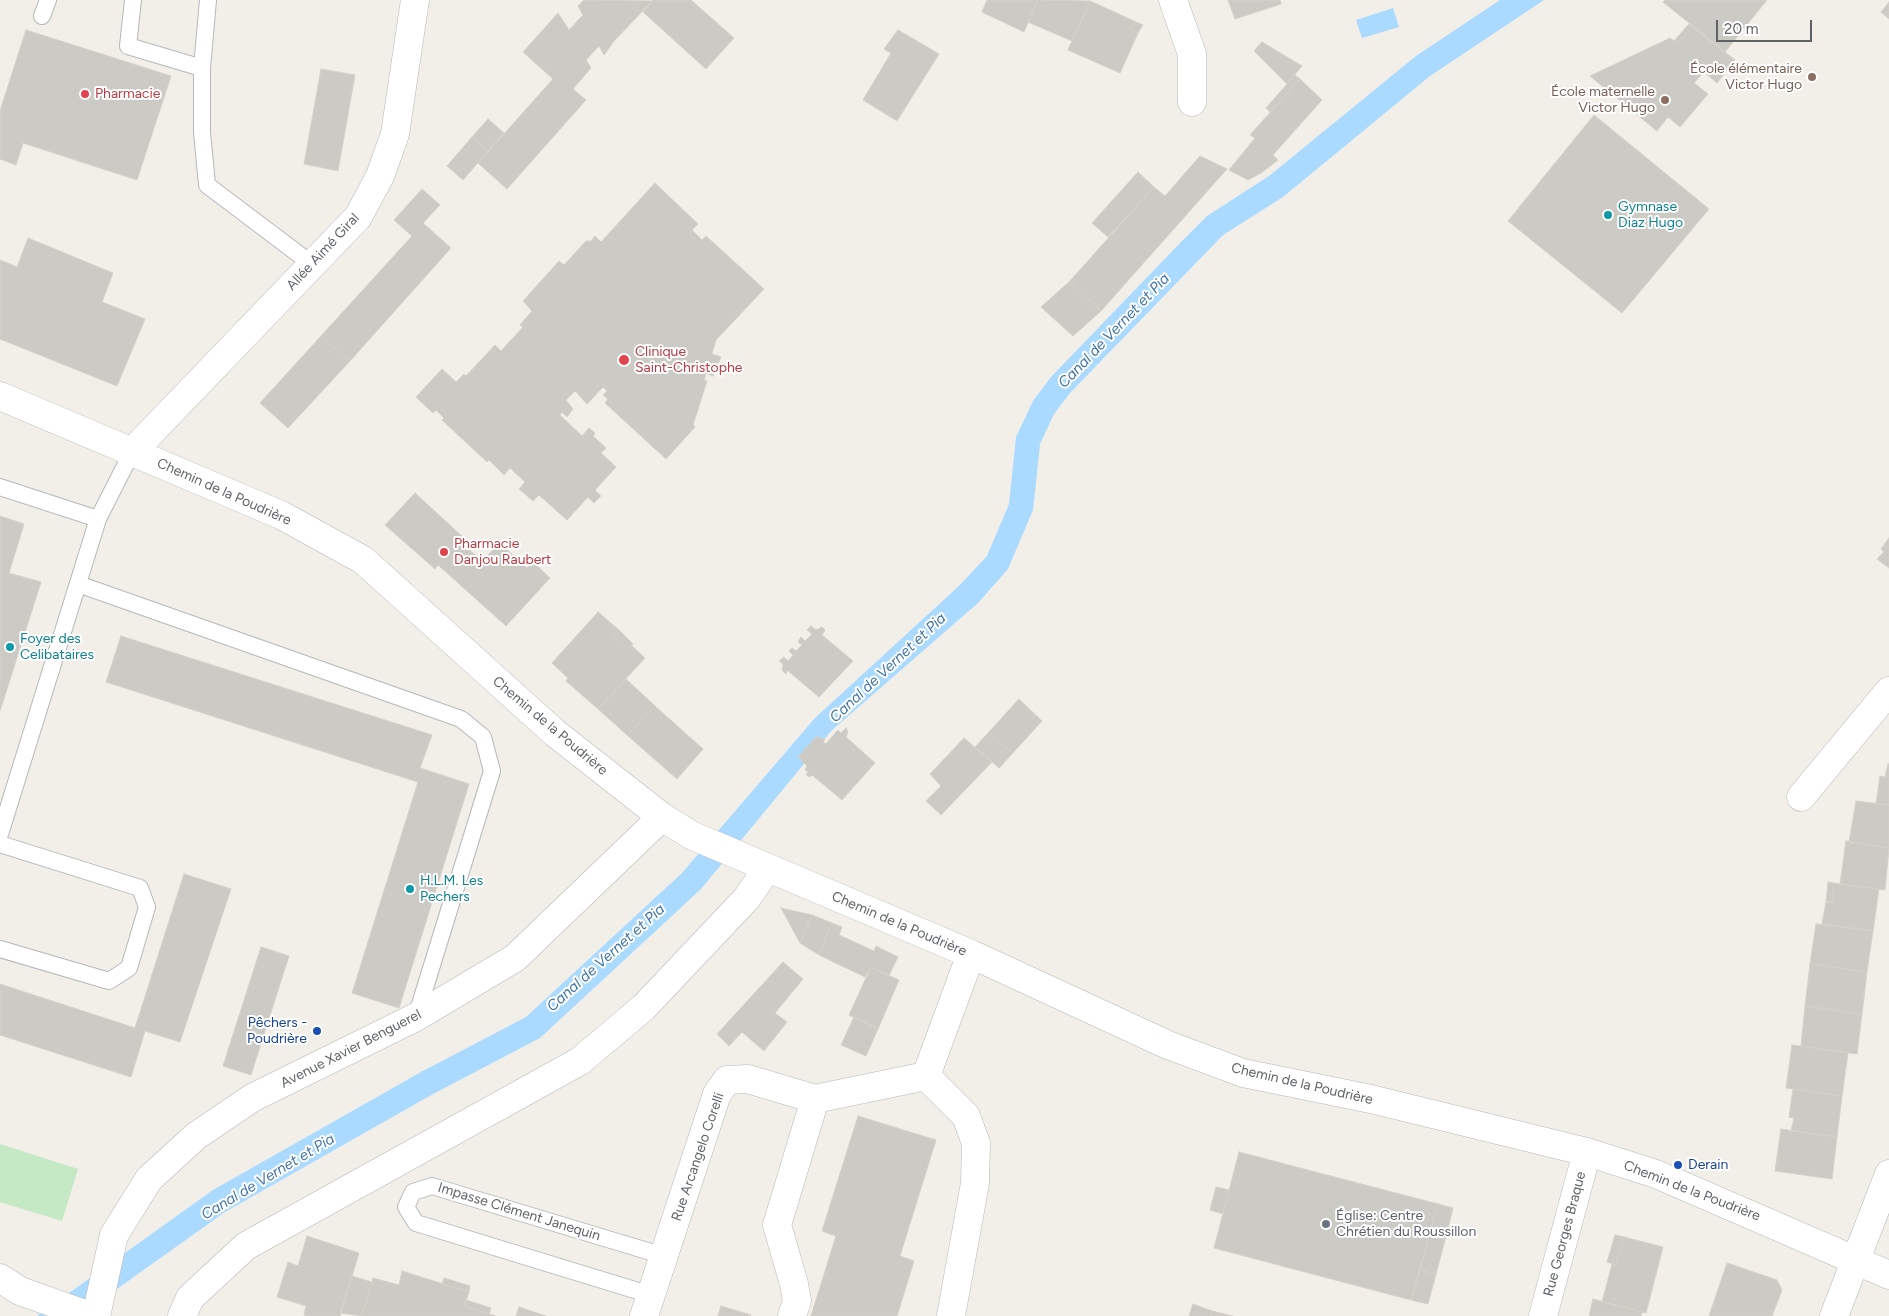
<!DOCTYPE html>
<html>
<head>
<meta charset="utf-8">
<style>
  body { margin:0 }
  #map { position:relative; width:1889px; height:1316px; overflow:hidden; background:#f1efe8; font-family:Figtree,sans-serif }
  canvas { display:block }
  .scale { position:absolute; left:1716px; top:20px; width:96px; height:22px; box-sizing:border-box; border:2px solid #5f6368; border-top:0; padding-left:6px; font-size:15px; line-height:18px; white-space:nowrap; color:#5f6368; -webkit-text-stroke:4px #fff; paint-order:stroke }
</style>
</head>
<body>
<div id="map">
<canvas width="1889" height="1316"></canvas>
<div class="scale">20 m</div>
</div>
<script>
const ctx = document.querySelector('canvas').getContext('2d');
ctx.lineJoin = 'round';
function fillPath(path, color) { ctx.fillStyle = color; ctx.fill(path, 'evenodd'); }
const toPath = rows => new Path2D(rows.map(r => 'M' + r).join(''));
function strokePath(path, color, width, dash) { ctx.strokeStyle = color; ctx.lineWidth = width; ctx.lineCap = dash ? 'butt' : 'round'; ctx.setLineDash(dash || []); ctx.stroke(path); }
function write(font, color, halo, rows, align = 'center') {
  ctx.font = font + ' Figtree,sans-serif'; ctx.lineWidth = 4; ctx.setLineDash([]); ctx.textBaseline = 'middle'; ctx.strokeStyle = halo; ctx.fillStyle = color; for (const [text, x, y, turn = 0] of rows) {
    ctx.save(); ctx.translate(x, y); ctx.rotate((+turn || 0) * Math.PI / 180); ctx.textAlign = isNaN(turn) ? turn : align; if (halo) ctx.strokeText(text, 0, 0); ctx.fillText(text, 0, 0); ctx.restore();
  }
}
const green = toPath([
  [0,1144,78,1169,62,1221,0,1202]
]);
const water = toPath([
  [1500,0,1544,0,1430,76,1283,197,1223,235,1070,393,1054,414,1040,444,1033,510,1008,569,978,603,831,731,701,889,540,1038,433,1094,225,1212,79,1316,37,1316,213,1190,421,1072,526,1017,682,873,815,718,960,585,987,556,1009,504,1016,437,1033,401,1051,377,1182,241,1207,216,1269,176,1416,56],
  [1393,8,1399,27,1362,38,1356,20]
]);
const building = toPath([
  [584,0,652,1,614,41,604,55,599,46,586,60,591,68,573,89,586,100,507,189,478,163,553,79,523,52,558,13,569,30,583,15,578,6,584,0],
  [653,0,691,0,734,38,706,69,643,12,653,0],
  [987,0,1038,0,1024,32,982,12,987,0],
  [1038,0,1090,1,1072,41,1028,22,1038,0],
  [1228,0,1280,0,1281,4,1235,19,1228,0],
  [1665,0,1767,0,1725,52,1663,2,1665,0],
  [1090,1,1134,21,1129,29,1138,33,1120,73,1068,50,1090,1],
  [1889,2,1889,19,1881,12,1889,2],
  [1134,21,1143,25,1138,33,1129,29,1134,21],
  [1689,24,1735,60,1717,83,1704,72,1694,83,1708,94,1680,127,1668,117,1657,131,1590,76,1670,38,1674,41,1689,24],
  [26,30,171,76,137,180,23,143,16,165,0,159,0,111,26,30],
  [898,30,939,54,897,121,863,100,891,53,884,49,898,30],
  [1262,42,1302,66,1287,84,1254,51,1262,42],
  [321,69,355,75,338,171,304,164,321,69],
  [1295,75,1300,79,1270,112,1266,108,1295,75],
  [1300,79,1322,100,1273,155,1278,160,1261,173,1248,180,1229,170,1255,138,1250,135,1300,79],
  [1594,115,1709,209,1622,313,1508,221,1594,115],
  [488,119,504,133,488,151,472,137,488,119],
  [472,137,488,151,463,180,447,166,472,137],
  [1200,156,1227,169,1101,311,1069,282,1154,187,1165,196,1200,156],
  [1138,172,1154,187,1108,237,1092,223,1138,172],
  [655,183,698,224,692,230,702,240,706,236,764,289,716,340,712,354,721,357,713,376,706,373,704,380,707,381,693,425,695,427,666,459,605,403,608,399,603,395,607,391,603,387,587,404,575,391,566,400,573,409,567,417,562,412,560,415,582,436,589,428,595,433,593,436,606,448,601,453,616,467,595,490,601,496,594,503,588,497,567,520,539,495,533,501,519,489,525,482,510,468,504,475,489,460,487,462,442,420,444,418,436,410,433,413,416,397,442,369,456,382,464,374,466,376,495,345,501,351,523,327,520,325,532,311,523,301,559,261,564,265,586,241,591,241,595,236,601,242,655,183],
  [422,189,440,205,423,223,451,248,350,361,321,336,412,236,394,220,422,189],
  [28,238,113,273,102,302,145,319,117,386,0,339,0,260,17,267,28,238],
  [1069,282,1101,311,1073,336,1041,307,1069,282],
  [321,336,350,361,288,428,260,403,321,336],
  [415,493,464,538,461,542,482,561,500,543,527,568,533,562,550,578,506,626,438,565,435,569,385,525,415,493],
  [0,516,24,524,9,573,41,582,0,711,0,516],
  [1889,538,1889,568,1877,559,1884,552,1881,549,1889,538],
  [598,612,619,630,613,635,629,649,632,646,645,658,598,709,566,681,568,678,552,663,598,612],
  [811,626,816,630,822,627,825,630,822,635,853,661,819,697,787,670,786,674,782,670,783,664,779,661,784,657,788,661,793,655,789,651,792,648,796,651,802,645,798,642,801,637,805,641,812,634,807,630,811,626],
  [619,630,633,644,629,649,613,635,619,630],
  [121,636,432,735,420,768,469,784,399,1008,352,993,418,782,106,682,121,636],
  [626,679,655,706,627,735,598,709,626,679],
  [1019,699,1042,721,1012,754,989,732,1019,699],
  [655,706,703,749,677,779,627,735,655,706],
  [846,728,848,732,846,737,875,763,842,800,812,775,810,777,806,775,808,772,805,770,807,766,798,757,816,737,825,739,823,742,826,744,838,730,841,733,846,728],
  [989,732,1012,754,999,768,975,747,989,732],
  [964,738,992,762,941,815,926,801,941,786,930,774,964,738],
  [1888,764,1889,764,1889,805,1876,804,1880,776,1885,777,1888,764],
  [1856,801,1889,805,1889,848,1849,842,1856,801],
  [1846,841,1889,848,1885,890,1840,884,1846,841],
  [184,874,231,889,180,1042,145,1031,131,1077,0,1035,0,984,135,1028,184,874],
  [1828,882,1834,883,1832,902,1826,902,1828,882],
  [1834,883,1879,889,1873,931,1822,924,1826,902,1832,902,1834,883],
  [781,908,812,915,800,943,781,908],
  [812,915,832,923,819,955,800,943,812,915],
  [832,923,842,927,839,935,874,951,876,946,898,957,889,975,871,967,865,977,819,955,832,923],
  [1816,924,1873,931,1867,972,1810,964,1816,924],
  [261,947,289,956,251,1075,223,1066,261,947],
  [783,962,803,979,775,1013,787,1022,764,1051,742,1032,729,1046,717,1034,783,962],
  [1810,964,1867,972,1862,1014,1805,1006,1810,964],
  [871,967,899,980,878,1029,849,1015,871,967],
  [1805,1006,1862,1014,1857,1054,1801,1046,1805,1006],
  [854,1017,878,1029,866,1056,841,1045,854,1017],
  [1792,1045,1848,1053,1842,1096,1786,1088,1792,1045],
  [1793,1089,1842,1096,1837,1137,1791,1131,1794,1118,1789,1117,1793,1089],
  [858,1116,936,1140,900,1256,914,1261,897,1316,811,1316,836,1236,822,1231,858,1116],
  [1781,1129,1837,1137,1832,1179,1775,1171,1781,1129],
  [1239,1152,1438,1204,1411,1300,1214,1248,1239,1152],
  [1216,1187,1229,1190,1223,1214,1210,1210,1216,1187],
  [1438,1204,1453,1208,1445,1240,1429,1235,1438,1204],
  [1429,1235,1445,1240,1436,1274,1420,1270,1429,1235],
  [1615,1235,1624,1237,1616,1265,1607,1262,1615,1235],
  [307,1236,359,1253,340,1316,308,1316,304,1315,306,1306,277,1297,288,1262,298,1266,307,1236],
  [1624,1237,1663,1247,1646,1313,1602,1302,1612,1264,1616,1265,1624,1237],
  [1727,1263,1777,1280,1782,1290,1772,1316,1709,1316,1727,1263],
  [1420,1270,1436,1274,1428,1304,1411,1300,1420,1270],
  [402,1271,469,1292,464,1306,496,1316,362,1316,373,1278,399,1285,402,1271],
  [352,1276,372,1282,362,1316,340,1313,352,1276],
  [444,1278,470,1286,469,1292,442,1284,444,1278],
  [1593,1299,1642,1312,1641,1316,1589,1316,1593,1299],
  [466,1300,491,1308,489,1314,464,1306,466,1300],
  [1193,1304,1212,1311,1211,1316,1189,1316,1193,1304],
  [721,1306,751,1315,750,1316,718,1316,721,1306],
  [519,1307,546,1316,516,1316,519,1307],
  [1212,1311,1233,1316,1211,1316,1212,1311]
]);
const service = toPath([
  [133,0,128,46,202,68],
  [208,0,202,68,202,132,207,185,313,265],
  [42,16,48,0],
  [0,487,98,519,132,452],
  [78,584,461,719,483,737,492,771,416,1017],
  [0,834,98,519],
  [0,844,140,888,147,907,129,968,109,981,0,949],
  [651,1295,416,1223,406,1207,413,1192,432,1186,664,1256]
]);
const minor = toPath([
  [1173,0,1192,54,1192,102],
  [0,396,281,515,363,560,555,733,662,817,691,835,971,954,1168,1045,1243,1073,1371,1099,1587,1152,1656,1174,1889,1275],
  [132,452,358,217,380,176,395,134,415,0],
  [1801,797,1889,691],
  [926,1076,966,1116,976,1143,975,1183,951,1316],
  [926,1076,971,954],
  [0,1278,20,1291,90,1316],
  [96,1316,114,1235,149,1179,196,1136,252,1098,416,1017,515,958,662,817],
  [182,1316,190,1298,246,1246,580,1061,644,1007,747,898,767,869],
  [644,1316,717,1094,727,1080,748,1079,815,1099,926,1076],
  [792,1316,797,1301,794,1284,777,1225,815,1099],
  [1543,1316,1587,1152],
  [1834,1316,1889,1174]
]);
const markers = [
  [1812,77,5,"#8d6e63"],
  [85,94,5,"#e0444e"],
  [1665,100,5,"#8d6e63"],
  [1608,215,5,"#0f9aa8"],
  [624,360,6,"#e0444e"],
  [444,552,5,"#e0444e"],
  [10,647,5,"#0f9aa8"],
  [410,889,5,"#0f9aa8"],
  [317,1031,5,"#1a4fb4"],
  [1678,1165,5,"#1a4fb4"],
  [1326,1224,5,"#6b7280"]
];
const educationNames = [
  ["École élémentaire",1802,69],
  ["Victor Hugo",1802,85],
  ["École maternelle",1655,92],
  ["Victor Hugo",1655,108]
];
const healthNames = [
  ["Pharmacie",95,94],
  ["Clinique",635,352],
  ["Saint-Christophe",635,368],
  ["Pharmacie",454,544],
  ["Danjou Raubert",454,560]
];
const cultureNames = [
  ["Gymnase",1618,207],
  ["Diaz Hugo",1618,223],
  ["Foyer des",20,639],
  ["Celibataires",20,655],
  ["H.L.M. Les",420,881],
  ["Pechers",420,897]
];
const streetNames = [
  ["Allée Aimé Giral",323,252,-47],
  ["Chemin de la Poudrière",224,492,24],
  ["Chemin de la Poudrière",550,726,40],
  ["Chemin de la Poudrière",899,924,23],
  ["Avenue Xavier Benguerel",351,1049,-27],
  ["Chemin de la Poudrière",1302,1084,13],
  ["Rue Arcangelo Corelli",698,1157,-71],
  ["Chemin de la Poudrière",1692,1191,21],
  ["Impasse Clément Janequin",519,1212,17],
  ["Rue Georges Braque",1565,1234,-75]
];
const transitNames = [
  ["Pêchers -",307,1023],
  ["Poudrière",307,1039],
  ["Derain",1688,1165,"left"]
];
const worshipNames = [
  ["Église: Centre",1336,1216],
  ["Chrétien du Roussillon",1336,1232]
];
const waterNames = [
  ["Canal de Vernet et Pia",1114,331,-46],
  ["Canal de Vernet et Pia",888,668,-43],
  ["Canal de Vernet et Pia",606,958,-42],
  ["Canal de Vernet et Pia",268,1177,-31]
];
fillPath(green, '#c5e8c5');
fillPath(water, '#aadaff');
fillPath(building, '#cccac5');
strokePath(building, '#d6d1c6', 1);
strokePath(service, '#b5b8bc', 18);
strokePath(minor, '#b5b8bc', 29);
strokePath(service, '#fff', 16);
strokePath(minor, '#fff', 28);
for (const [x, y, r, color] of markers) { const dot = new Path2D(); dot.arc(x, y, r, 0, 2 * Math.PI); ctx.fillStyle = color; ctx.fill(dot); strokePath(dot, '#fff', 2); }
write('14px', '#785e54', '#fff', educationNames, 'right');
write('14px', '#be3a42', '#fff', healthNames, 'left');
write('14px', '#0d838f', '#fff', cultureNames, 'left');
write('14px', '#5f6368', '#fff', streetNames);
write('14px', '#164399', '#fff', transitNames, 'right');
write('14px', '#5b616d', '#fff', worshipNames, 'left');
write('italic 15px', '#4174aa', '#fff', waterNames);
</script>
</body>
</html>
